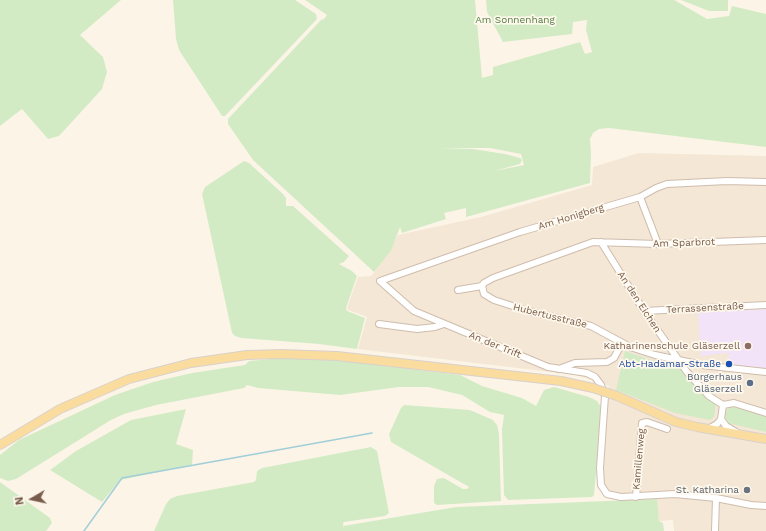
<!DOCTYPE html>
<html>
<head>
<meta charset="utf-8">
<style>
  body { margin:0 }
  #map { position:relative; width:766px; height:531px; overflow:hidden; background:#fcf5e7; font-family:"Work Sans",sans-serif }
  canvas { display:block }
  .north { position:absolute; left:12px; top:479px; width:40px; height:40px; -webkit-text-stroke:3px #fff9ed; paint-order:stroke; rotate:261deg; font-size:11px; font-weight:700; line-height:16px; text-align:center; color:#775c4b }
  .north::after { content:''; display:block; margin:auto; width:14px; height:18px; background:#775c4b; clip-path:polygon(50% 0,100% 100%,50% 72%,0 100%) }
</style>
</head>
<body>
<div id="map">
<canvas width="766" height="531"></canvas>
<div class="north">N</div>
</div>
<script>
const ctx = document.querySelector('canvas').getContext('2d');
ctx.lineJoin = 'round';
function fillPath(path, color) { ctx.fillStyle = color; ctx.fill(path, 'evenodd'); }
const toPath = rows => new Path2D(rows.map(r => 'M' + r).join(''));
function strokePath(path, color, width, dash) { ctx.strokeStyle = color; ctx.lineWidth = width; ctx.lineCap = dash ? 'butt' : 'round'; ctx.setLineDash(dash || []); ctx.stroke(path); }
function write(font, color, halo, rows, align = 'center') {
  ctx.font = font + ' "Work Sans",sans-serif'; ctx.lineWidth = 3.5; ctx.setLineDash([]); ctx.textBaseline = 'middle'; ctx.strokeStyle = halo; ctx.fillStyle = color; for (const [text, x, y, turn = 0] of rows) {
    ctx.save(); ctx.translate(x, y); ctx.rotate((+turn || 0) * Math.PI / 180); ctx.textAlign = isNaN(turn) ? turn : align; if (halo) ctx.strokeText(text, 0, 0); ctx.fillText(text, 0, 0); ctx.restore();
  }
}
const residential = toPath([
  [639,153,766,156,766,531,674,531,673,520,659,521,656,493,622,494,605,490,603,485,603,454,609,386,576,375,358,349,367,317,348,310,347,308,358,277,371,276,391,251,393,244,398,235,481,217,592,185,593,167]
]);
const education = toPath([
  [766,309,766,368,728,364,729,353,707,355,701,357,698,313]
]);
const green = toPath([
  [0,0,121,0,80,35,103,57,107,72,102,89,59,136,48,139,22,109,0,126],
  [173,0,295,0,316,14,317,19,225,116,222,116,179,50,176,39],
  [305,0,475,0,482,78,493,75,493,67,580,42,585,54,592,52,586,30,587,20,573,22,572,34,503,42,487,12,486,0,677,0,673,1,676,1,707,19,729,16,732,6,766,14,766,147,609,128,599,129,593,133,590,139,591,153,590,183,466,217,466,208,444,213,446,219,402,233,400,227,391,251,374,272,253,160,228,124,228,119,321,20,324,19,327,15],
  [440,148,490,148,521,154,524,165,494,171,520,164,522,160,520,158,505,154,473,149],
  [681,0,728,0,728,11,709,11],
  [244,161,249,163,283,194,286,198,286,206,293,206,349,256,344,262,339,264,352,271,357,276,346,308,347,311,365,318,357,349,319,344,241,338,235,336,232,333,202,194,205,187],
  [625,351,651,360,677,364,709,400,716,403,714,417,710,420,675,413,616,390],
  [281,358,337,360,460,375,482,386,522,398,536,406,544,390,554,387,589,397,597,401,602,408,594,495,592,497,508,500,504,495,503,466,502,429,504,415,490,412,462,395,428,387,399,387,340,395,258,388,247,385,244,388,156,405,124,414,111,420,16,479,8,481,0,478,0,455,19,440,115,395,153,382,192,373,245,365,249,361],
  [404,405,470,410,493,420,497,425,499,434,501,501,437,505,434,503,434,486,437,479,444,478,463,489,467,489,469,487,391,442,389,434,401,408],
  [732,407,740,408,766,417,766,432,728,423,725,418,725,411],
  [186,409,176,444,193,450,192,465,120,480,102,502,50,470,76,451,131,420],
  [371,447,377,451,389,513,385,516,344,522,343,524,344,530,343,526,456,507,657,499,659,521,663,523,664,531,154,531,166,504,170,499,177,496,254,482,256,480,257,471,262,468],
  [0,482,50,518,52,523,46,531,0,531]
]);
const stream = toPath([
  [84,531,122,478,372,433]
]);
const minor = toPath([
  [766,182,727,181,667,184,656,188,640,197,520,232,380,281,414,311,548,367,587,373,595,377,601,385,605,396,600,468,601,485,607,494,621,497,675,494,716,498,751,505,766,506],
  [640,197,658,244],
  [601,242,644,311,687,372,709,396,723,405],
  [482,286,484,294,494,300,528,311,591,326,630,347,655,355,702,365,766,372],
  [458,290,482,286,484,283,493,278,593,242,658,244,766,240],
  [644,311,766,305],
  [379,324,417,329,435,327,444,324],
  [559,369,575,363,607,362,614,358,622,343],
  [723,405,734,403,766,413],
  [721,419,726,426,736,432],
  [708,429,717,424,721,419,723,405],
  [636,497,642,423,647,422,667,429],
  [715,531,716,498]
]);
const major = toPath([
  [617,396,676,422,697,427,766,439],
  [0,445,60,409,129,379,191,363,247,355,282,354,337,356,561,381,593,388]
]);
const majorBridge = toPath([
  [593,388,617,396]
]);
const markers = [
  [748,346,4,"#8d6e63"],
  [729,364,4,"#1a4fb4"],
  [750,383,4,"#5c6f8a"],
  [747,490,4,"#6b7280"]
];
const parkNames = [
  ["Am Sonnenhang",515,20]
];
const streetNames = [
  ["Am Honigberg",571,217,-17],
  ["Am Sparbrot",684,243,-2],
  ["An den Eichen",639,302,57],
  ["Terrassenstraße",705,308,-3],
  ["Hubertusstraße",550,316,14],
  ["An der Trift",495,345,22],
  ["Kamillenweg",639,459,-85]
];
const educationNames = [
  ["Katharinenschule Gläserzell",740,346]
];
const transitNames = [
  ["Abt-Hadamar-Straße",721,364]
];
const serviceNames = [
  ["Bürgerhaus",742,377],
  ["Gläserzell",742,389]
];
const worshipNames = [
  ["St. Katharina",739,490]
];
fillPath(residential, '#f4e7d5');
fillPath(education, '#f2e3f9');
fillPath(green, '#d3ebc5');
strokePath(stream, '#a1ced8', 1.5);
strokePath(minor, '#cfbdad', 8);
strokePath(major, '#d9d1cd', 10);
strokePath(minor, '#fff', 6);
strokePath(major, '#fbdc9f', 8);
strokePath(majorBridge, '#d9d1cd', 10, []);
strokePath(majorBridge, '#fbdc9f', 8);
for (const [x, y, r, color] of markers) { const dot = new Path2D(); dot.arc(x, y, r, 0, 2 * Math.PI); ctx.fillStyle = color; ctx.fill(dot); strokePath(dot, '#fff9ed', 1.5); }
write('10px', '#527c42', '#fff9ed', parkNames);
write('10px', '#775c4b', '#fff9ed', streetNames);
write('10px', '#785e54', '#fff9ed', educationNames, 'right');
write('10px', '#164399', '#fff9ed', transitNames, 'right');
write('10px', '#4e5e75', '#fff9ed', serviceNames, 'right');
write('10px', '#5b616d', '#fff9ed', worshipNames, 'right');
</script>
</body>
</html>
